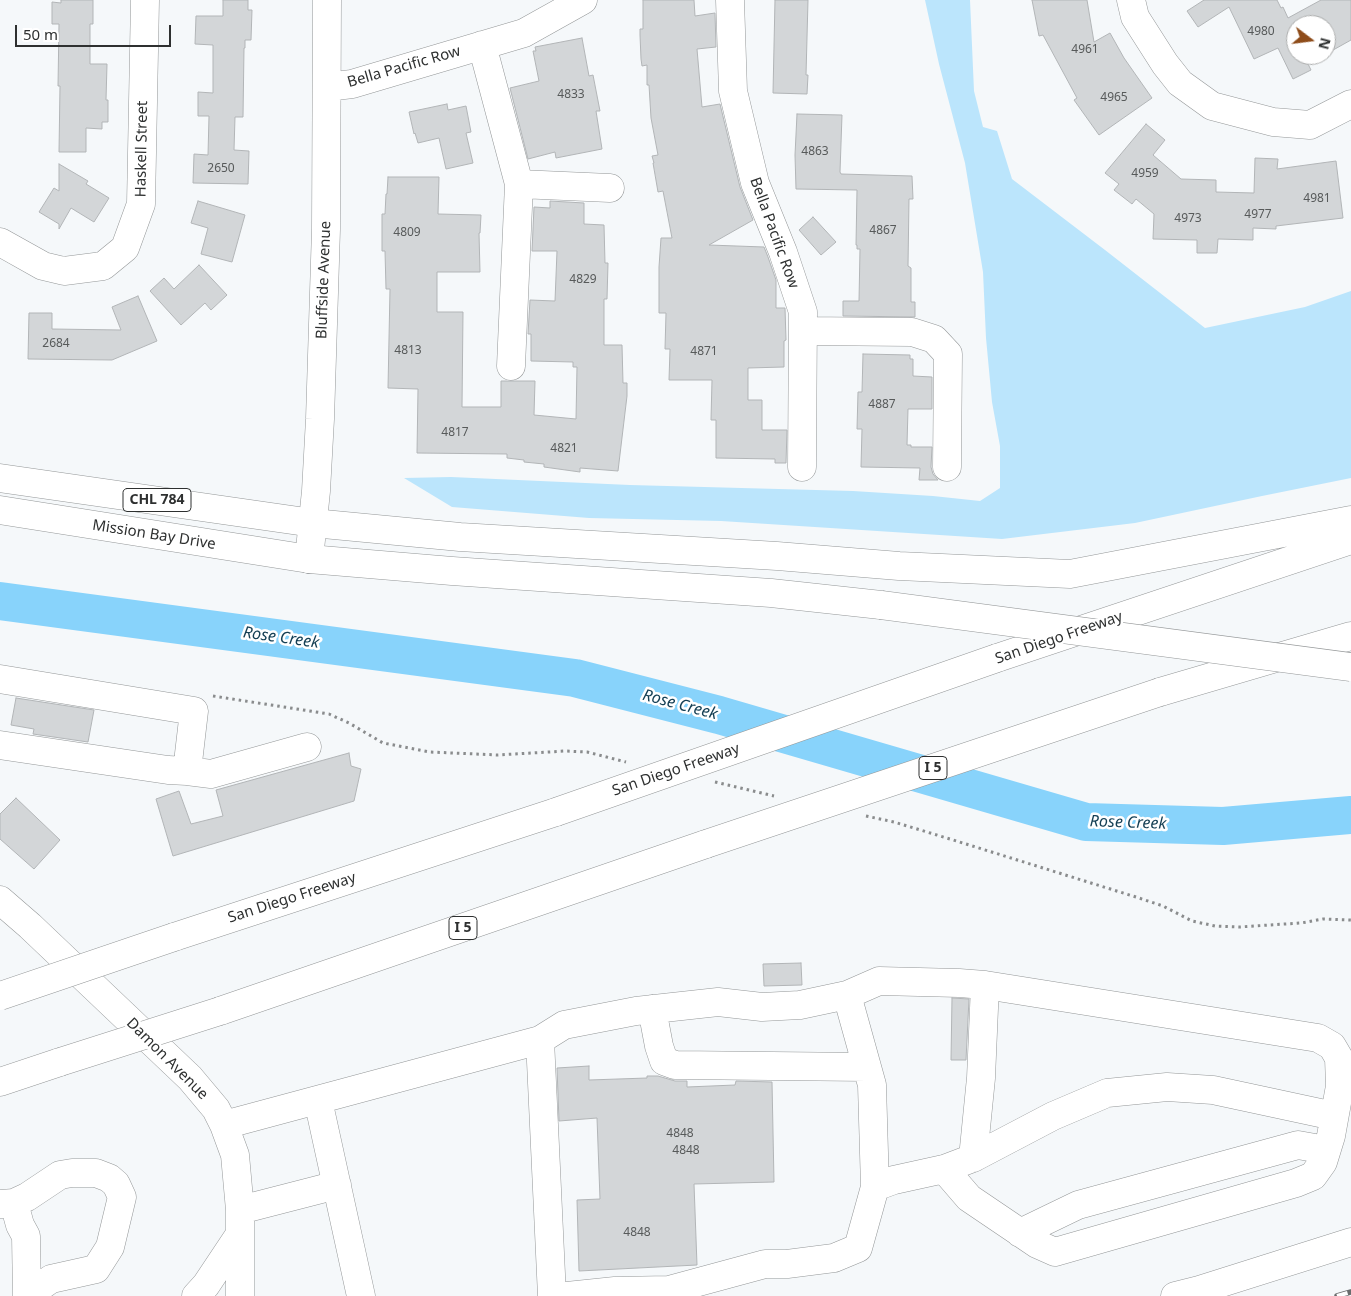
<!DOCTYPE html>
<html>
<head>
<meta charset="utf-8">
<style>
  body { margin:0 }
  #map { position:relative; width:1351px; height:1296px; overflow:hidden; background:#f5f8fa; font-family:"Noto Sans",sans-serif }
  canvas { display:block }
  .north { position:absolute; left:1286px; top:15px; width:50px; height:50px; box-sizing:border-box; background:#fff; border:1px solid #abacac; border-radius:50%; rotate:105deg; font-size:14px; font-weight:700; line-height:20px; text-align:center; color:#2e3030 }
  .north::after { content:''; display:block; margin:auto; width:18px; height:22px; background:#8e4c1a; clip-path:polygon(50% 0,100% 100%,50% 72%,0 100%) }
  .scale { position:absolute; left:15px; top:25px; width:156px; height:22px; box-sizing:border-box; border:2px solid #2e3030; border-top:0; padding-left:6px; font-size:15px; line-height:18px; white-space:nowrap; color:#2e3030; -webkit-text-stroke:4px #fff; paint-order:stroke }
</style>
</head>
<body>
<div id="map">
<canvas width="1351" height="1296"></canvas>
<div class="north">N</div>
<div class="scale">50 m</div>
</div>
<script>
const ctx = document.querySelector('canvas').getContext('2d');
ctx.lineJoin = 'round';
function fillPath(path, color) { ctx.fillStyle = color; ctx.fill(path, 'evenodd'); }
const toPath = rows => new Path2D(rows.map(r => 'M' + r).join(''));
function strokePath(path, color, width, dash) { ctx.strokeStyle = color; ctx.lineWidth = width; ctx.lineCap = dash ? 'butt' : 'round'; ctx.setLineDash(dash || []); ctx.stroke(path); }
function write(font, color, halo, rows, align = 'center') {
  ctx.font = font + ' "Noto Sans",sans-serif'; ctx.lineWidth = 5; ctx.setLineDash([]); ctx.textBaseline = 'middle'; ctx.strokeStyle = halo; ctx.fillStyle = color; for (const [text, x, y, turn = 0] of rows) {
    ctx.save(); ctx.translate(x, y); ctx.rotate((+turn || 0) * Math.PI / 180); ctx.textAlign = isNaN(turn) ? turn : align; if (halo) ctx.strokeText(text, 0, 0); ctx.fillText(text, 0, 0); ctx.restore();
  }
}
const green = toPath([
  [925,0,970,0,974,91,983,127,997,131,1012,179,1105,250,1205,328,1305,307,1351,291,1351,478,1262,496,1135,523,1002,539,721,521,589,518,452,507,404,478,451,477,630,485,853,491,933,496,980,501,1000,488,1000,446,992,402,986,338,983,272,965,163,939,64]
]);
const river = toPath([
  [0,601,575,678,719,715,1086,822,1223,826,1351,815]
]);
const building = toPath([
  [61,0,93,0,93,24,90,24,90,64,107,64,106,100,108,100,108,122,102,122,102,129,86,128,86,152,59,152,60,86,58,86,59,24,52,24,52,2,61,3,61,0],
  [223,0,248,0,248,10,252,10,251,40,245,40,245,48,244,48,243,117,235,117,234,150,249,151,248,184,193,183,194,154,208,155,209,116,198,116,198,92,213,93,213,45,195,44,196,16,223,16,223,0],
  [643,0,694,0,695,16,715,13,716,47,697,49,702,107,720,104,740,187,753,220,709,245,764,247,768,257,776,280,776,308,785,308,786,340,784,341,784,367,748,368,748,400,762,400,762,430,787,430,786,463,775,463,775,459,716,458,716,420,711,420,712,380,669,380,670,349,665,349,666,313,659,313,659,267,661,238,672,238,663,191,658,192,653,163,654,163,652,156,658,155,651,118,649,85,647,85,647,65,642,66,641,59,640,35,640,29,643,29,643,0],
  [775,0,808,0,806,75,808,75,807,94,773,93,775,0],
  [1032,0,1087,0,1094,42,1110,33,1124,58,1152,98,1099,135,1074,100,1077,98,1043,35,1039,36,1032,0],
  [1204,0,1277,0,1281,8,1283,7,1288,18,1321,0,1351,0,1351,40,1326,54,1326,25,1296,25,1296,55,1325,55,1308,64,1311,70,1293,79,1278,48,1254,59,1229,7,1198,27,1187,11,1204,0],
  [582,38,589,76,593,75,600,111,596,111,602,149,556,158,555,152,528,159,510,88,539,81,533,51,536,51,535,47,582,38],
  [447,104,448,110,466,106,471,132,466,133,473,163,446,169,439,138,418,143,415,133,414,134,409,112,447,104],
  [797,114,842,115,840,172,841,174,912,176,913,199,909,199,908,266,911,268,911,302,915,302,915,317,843,316,843,301,859,301,860,249,857,249,857,245,856,245,857,190,796,189,795,155,797,114],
  [1146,124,1165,140,1153,155,1181,179,1216,180,1216,192,1254,193,1255,158,1278,159,1277,169,1336,161,1343,218,1276,226,1276,229,1253,228,1253,240,1218,239,1217,253,1197,253,1197,240,1153,239,1154,214,1136,199,1132,204,1114,190,1119,184,1105,173,1146,124],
  [59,164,88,181,86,184,109,198,94,222,71,208,59,229,59,224,39,212,54,188,59,191,59,164],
  [388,177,439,177,438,214,481,215,480,233,479,233,480,272,437,272,437,312,463,312,462,407,501,407,501,381,535,381,534,415,576,419,577,367,573,367,573,362,531,361,531,334,528,334,530,300,555,301,557,251,532,251,534,207,550,208,550,201,584,203,584,224,604,225,605,263,608,263,607,299,604,299,604,345,622,345,623,383,627,383,627,396,618,471,580,468,580,472,544,467,544,464,524,462,524,460,507,458,507,454,417,453,418,389,388,388,390,289,386,289,385,251,382,251,382,214,385,214,386,194,387,194,388,177],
  [198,201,245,215,232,262,201,254,208,228,191,223,198,201],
  [813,217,836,242,821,255,799,230,813,217],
  [199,265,227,295,211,310,205,303,181,325,150,291,164,278,174,289,199,265],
  [138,296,157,341,112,360,28,359,29,313,52,313,52,329,121,330,112,307,138,296],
  [863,354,910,355,910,359,913,359,913,376,932,377,932,409,908,409,907,445,911,445,911,447,932,447,931,467,933,474,938,480,919,480,920,468,861,467,862,429,857,429,858,392,862,392,863,354],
  [16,698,94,710,88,742,33,734,34,729,11,725,16,698],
  [349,753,351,766,361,769,354,801,173,856,156,799,179,791,191,824,223,816,216,790,349,753],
  [16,798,60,840,34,869,0,839,0,814,16,798],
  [801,963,802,985,764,986,763,964,801,963],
  [952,998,969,999,966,1060,951,1060,952,998],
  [589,1066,589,1080,647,1078,647,1076,658,1076,675,1081,687,1081,687,1087,735,1085,736,1081,772,1082,774,1182,694,1184,697,1265,579,1271,577,1200,600,1199,597,1118,559,1121,557,1068,589,1066]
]);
const path = toPath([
  [213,696,329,714,349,723,383,743,430,752,498,755,565,751,587,752,626,762],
  [715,782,774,796],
  [866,816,894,822,950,839,1136,897,1163,906,1192,921,1215,926,1239,927,1301,923,1323,919,1351,920]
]);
const minor = toPath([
  [730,0,733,91,755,183,783,252,803,312,802,467],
  [1131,0,1135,17,1165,64,1180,83,1212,106,1273,122,1310,125,1351,104],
  [482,45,519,184,511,366],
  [327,87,352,84,524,33,583,0],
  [519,184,610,188],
  [0,242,43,266,64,271,103,266,125,248,141,204,145,0],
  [803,331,912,332,934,339,948,354,947,467],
  [309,559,316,491,320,419,326,229,327,0],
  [0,679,194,711,187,771],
  [0,745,168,770,187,771,211,774,307,747],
  [0,900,30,926,190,1078,216,1109,224,1125,235,1155,240,1210,240,1296],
  [847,995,872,1085,875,1187],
  [652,1009,659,1046,664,1061,675,1065,867,1067],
  [540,1040,552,1296],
  [318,1100,361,1296],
  [224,1125,540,1040,564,1025,636,1011,718,1002,762,1007,800,1005,847,995,879,981,959,983,985,985,981,1078,973,1158,944,1169,894,1180,875,1187,858,1248,834,1258,787,1264,765,1264,669,1290,615,1291,567,1296],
  [973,1158,1053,1116,1107,1093,1167,1087,1213,1090,1334,1116],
  [944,1169,969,1198,1037,1244,1055,1252,1296,1183,1313,1176,1323,1162,1331,1136,1340,1086,1339,1058,1332,1046,1318,1038,985,985],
  [14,1203,20,1225,26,1236,27,1296],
  [0,1204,14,1203,27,1197,60,1175,72,1173,96,1173,109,1178,116,1184,122,1197,110,1247,96,1269,51,1279,27,1296],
  [240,1210,337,1185],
  [1020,1233,1078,1205,1298,1145,1326,1150],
  [196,1296,206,1285,240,1234],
  [1175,1296,1199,1290,1351,1242]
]);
const major = toPath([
  [0,478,313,523],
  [0,510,309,559]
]);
const highway = toPath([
  [313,523,460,537,777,556,899,566,1070,574,1351,520],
  [309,559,452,571,771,593,881,605],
  [997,658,1351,540],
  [1160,692,1351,636],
  [174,937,556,812],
  [220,1011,706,844],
  [0,1082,60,1062]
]);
const rail = toPath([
  [1337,1296,1351,1292]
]);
const highwayBridge = toPath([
  [881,605,1351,667],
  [556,812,997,658],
  [706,844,1160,692],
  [0,996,174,937],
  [60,1062,220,1011]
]);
const numberNames = [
  ["4980",1261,32],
  ["4961",1085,50],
  ["4833",571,95],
  ["4965",1114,98],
  ["4863",815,152],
  ["2650",221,169],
  ["4959",1145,174],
  ["4981",1317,199],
  ["4977",1258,215],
  ["4973",1188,219],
  ["4867",883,231],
  ["4809",407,233],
  ["4829",583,280],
  ["2684",56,344],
  ["4813",408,351],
  ["4871",704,352],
  ["4887",882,405],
  ["4817",455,433],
  ["4821",564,449],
  ["4848",680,1134],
  ["4848",686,1151],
  ["4848",637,1233]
];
const shields = [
  [157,500,68],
  [933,768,28],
  [463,928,28]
];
const shieldNames = [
  ["CHL 784",157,500],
  ["I 5",933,768],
  ["I 5",463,928]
];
const streetNames = [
  ["Bella Pacific Row",404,67,-16],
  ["Haskell Street",142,149,-89],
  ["Bella Pacific Row",774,233,70],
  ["Bluffside Avenue",324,280,-88],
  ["Mission Bay Drive",154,535,9],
  ["San Diego Freeway",1059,638,-19],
  ["San Diego Freeway",676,770,-19],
  ["San Diego Freeway",292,898,-18],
  ["Damon Avenue",167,1059,45]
];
const waterNames = [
  ["Rose Creek",281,638,8],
  ["Rose Creek",680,705,15],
  ["Rose Creek",1128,823,2]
];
fillPath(green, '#bbe5fc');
strokePath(river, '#88d3fb', 38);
fillPath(building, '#d3d6d8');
strokePath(building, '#b2b5b7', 1);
strokePath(minor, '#949798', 29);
strokePath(major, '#949798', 29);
strokePath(highway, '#949798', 29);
strokePath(path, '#8a8c8d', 3, [2.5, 4]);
strokePath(minor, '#fff', 28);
strokePath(major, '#fff', 28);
strokePath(highway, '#fff', 28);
strokePath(rail, '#6a6c6d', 5.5);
strokePath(rail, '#fff', 4, [11]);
strokePath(highwayBridge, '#949798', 29, []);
strokePath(highwayBridge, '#fff', 28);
write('12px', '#575a5a', null, numberNames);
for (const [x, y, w] of shields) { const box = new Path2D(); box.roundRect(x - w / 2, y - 11.5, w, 23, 4); ctx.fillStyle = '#fff'; ctx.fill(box); strokePath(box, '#2e3030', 1); }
write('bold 14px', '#2e3030', null, shieldNames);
write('15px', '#2e3030', '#fff', streetNames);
write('italic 16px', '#164055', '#fff', waterNames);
</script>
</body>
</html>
